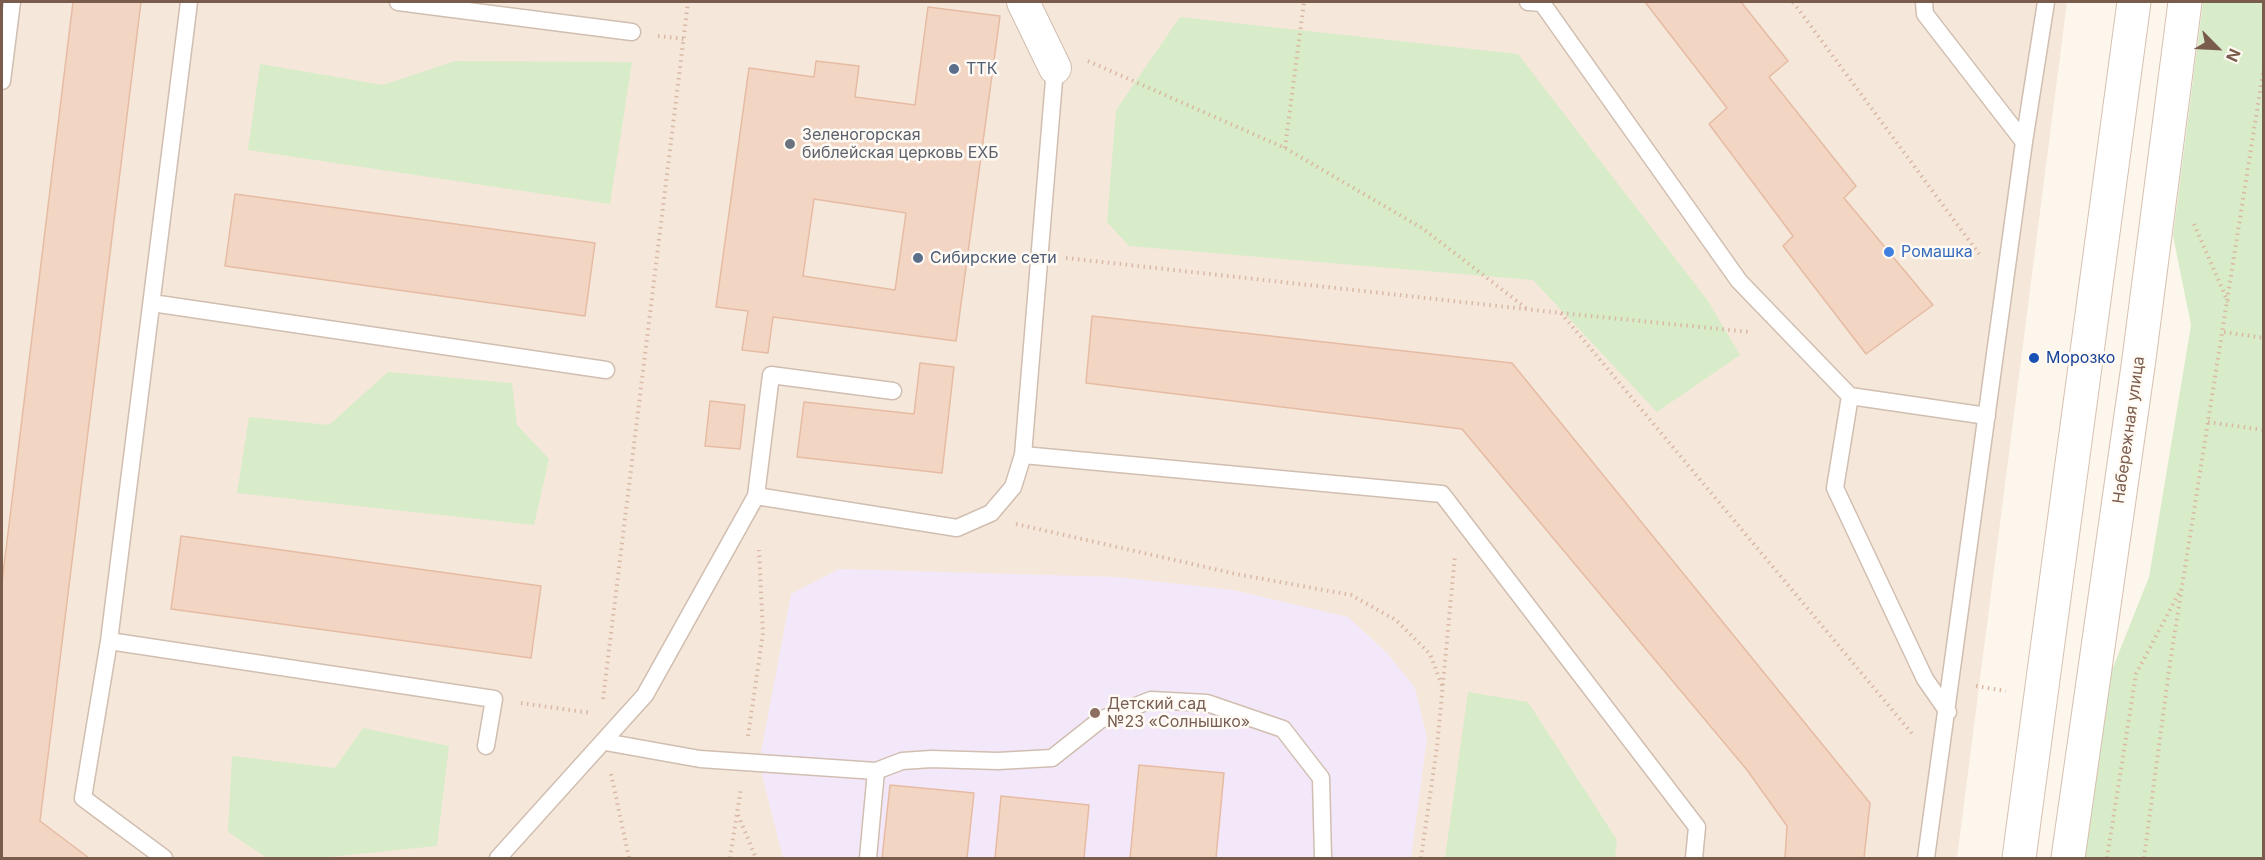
<!DOCTYPE html>
<html>
<head>
<meta charset="utf-8">
<style>
  body { margin:0 }
  #map { position:relative; width:2265px; height:860px; overflow:hidden; background:#fdf6ec; font-family:Inter,sans-serif }
  canvas { display:block }
  .frame { position:absolute; inset:0; border:3px solid #7a5c4d; pointer-events:none }
  .north { position:absolute; left:2187px; top:18px; width:60px; height:60px; -webkit-text-stroke:4px #fffaf3; paint-order:stroke; rotate:114deg; font-size:16px; font-weight:700; line-height:24px; text-align:center; color:#7a5c4d }
  .north::after { content:''; display:block; margin:auto; width:21px; height:27px; background:#7a5c4d; clip-path:polygon(50% 0,100% 100%,50% 72%,0 100%) }
</style>
</head>
<body>
<div id="map">
<canvas width="2265" height="860"></canvas>
<div class="frame"></div>
<div class="north">N</div>
</div>
<script>
const ctx = document.querySelector('canvas').getContext('2d');
ctx.lineJoin = 'round';
function fillPath(path, color) { ctx.fillStyle = color; ctx.fill(path, 'evenodd'); }
const toPath = rows => new Path2D(rows.map(r => 'M' + r).join(''));
function strokePath(path, color, width, dash) { ctx.strokeStyle = color; ctx.lineWidth = width; ctx.lineCap = dash ? 'butt' : 'round'; ctx.setLineDash(dash || []); ctx.stroke(path); }
function write(font, color, halo, rows, align = 'center') {
  ctx.font = font + ' Inter,sans-serif'; ctx.lineWidth = 5; ctx.setLineDash([]); ctx.textBaseline = 'middle'; ctx.strokeStyle = halo; ctx.fillStyle = color; for (const [text, x, y, turn = 0] of rows) {
    ctx.save(); ctx.translate(x, y); ctx.rotate((+turn || 0) * Math.PI / 180); ctx.textAlign = isNaN(turn) ? turn : align; if (halo) ctx.strokeText(text, 0, 0); ctx.fillText(text, 0, 0); ctx.restore();
  }
}
const residential = toPath([
  [2,2,2067,2,1957,858,2,858]
]);
const education = toPath([
  [839,569,1117,577,1233,590,1348,617,1387,653,1415,688,1427,738,1411,858,783,858,759,763,791,594]
]);
const green = toPath([
  [2203,2,2263,2,2263,858,2085,858,2112,670,2149,577,2191,325,2173,236],
  [1180,17,1518,54,1708,301,1740,355,1657,412,1533,280,1129,246,1107,222,1116,110],
  [455,61,632,62,610,204,248,150,260,64,383,85],
  [388,372,512,383,517,425,549,459,534,525,237,493,249,417,329,425],
  [1468,692,1528,702,1617,840,1615,858,1445,858],
  [363,728,449,746,437,846,319,858,267,858,228,832,232,756,335,768]
]);
const building = toPath([
  [73,2,141,2,40,821,89,858,2,858,2,582,73,2],
  [1645,2,1741,2,1788,61,1769,77,1856,186,1844,198,1933,305,1866,354,1783,246,1793,236,1709,124,1727,108,1645,2],
  [928,7,1000,16,956,341,773,317,768,353,742,350,748,311,716,307,749,68,814,77,816,61,859,66,855,97,915,105,928,7],
  [814,199,906,213,895,290,803,276,814,199],
  [235,194,595,243,585,316,225,266,235,194],
  [1092,316,1512,363,1870,803,1864,858,1785,858,1787,826,1747,770,1462,429,1086,383,1092,316],
  [920,363,954,367,942,473,797,457,804,402,914,414,920,363],
  [710,401,745,405,740,449,705,446,710,401],
  [181,536,541,586,531,658,171,609,181,536],
  [1139,765,1224,773,1216,858,1130,858,1139,765],
  [890,785,974,793,967,858,882,858,890,785],
  [1001,796,1089,805,1084,858,995,858,1001,796]
]);
const path = toPath([
  [1793,2,1979,254],
  [658,36,684,39],
  [1088,61,1285,148,1422,228,1526,308],
  [1285,148,1304,2],
  [2194,224,2228,302],
  [1066,258,1561,313,1914,736],
  [1561,313,1750,332],
  [2224,332,2264,338],
  [2208,422,2264,430],
  [1016,524,1236,574,1351,595,1396,620,1430,654,1443,688],
  [1976,686,2006,691],
  [603,699,688,2],
  [521,703,591,713],
  [748,736,763,633,759,550],
  [611,774,629,858],
  [738,815,756,858],
  [730,858,741,788],
  [1421,858,1437,747,1455,555],
  [2107,858,2136,674,2181,589],
  [2144,858,2170,663,2264,66]
]);
const service = toPath([
  [398,2,632,32],
  [1528,2,1542,3,1739,281,1850,396],
  [1924,2,1925,14,2024,142],
  [2,81,12,2],
  [152,303,606,370],
  [1023,455,1442,494,1697,827,1694,858],
  [756,496,771,375,893,391],
  [109,641,494,699,486,746],
  [1948,712,1925,679,1835,488,1850,396,1987,416],
  [605,742,700,759,876,771,902,761,931,759,998,761,1052,758,1100,720,1151,700,1207,703,1283,729,1321,778,1323,858],
  [164,858,83,798,109,641,189,2],
  [498,858,645,695,756,496,957,528,991,513,1013,487,1023,455,1055,68],
  [868,858,876,771],
  [1926,858,2024,142,2046,2]
]);
const minor = toPath([
  [1023,2,1055,68]
]);
const secondary = toPath([
  [2019,858,2134,2],
  [2068,858,2139,359,2185,2]
]);
const markers = [
  [954,69,6,"#5c6f8a"],
  [790,144,6,"#6b7280"],
  [1889,252,6,"#3f7fe0"],
  [918,258,6,"#5c6f8a"],
  [2034,358,6,"#1a4fb4"],
  [1095,713,6,"#8d6e63"]
];
const serviceNames = [
  ["ТТК",966,69],
  ["Сибирские сети",930,258]
];
const worshipNames = [
  ["Зеленогорская",802,135],
  ["библейская церковь ЕХБ",802,153]
];
const shopNames = [
  ["Ромашка",1901,252]
];
const transitNames = [
  ["Морозко",2046,358]
];
const streetNames = [
  ["Набережная улица",2129,430,-82]
];
const educationNames = [
  ["Детский сад",1107,704],
  ["№23 «Солнышко»",1107,722]
];
fillPath(residential, '#f5e8da');
fillPath(education, '#f3e8fa');
fillPath(green, '#d8ecc9');
fillPath(building, '#f3d5c3');
strokePath(building, '#e6bba3', 1.5);
strokePath(service, '#d1beb0', 19);
strokePath(minor, '#d1beb0', 34);
strokePath(secondary, '#d6c0b0', 35);
strokePath(path, '#d9b8a5', 4, [1.5, 4.5]);
strokePath(service, '#fff', 16);
strokePath(minor, '#fff', 32);
strokePath(secondary, '#fff', 33);
for (const [x, y, r, color] of markers) { const dot = new Path2D(); dot.arc(x, y, r, 0, 2 * Math.PI); ctx.fillStyle = color; ctx.fill(dot); strokePath(dot, '#fffaf3', 2); }
write('16px', '#4e5e75', '#fffaf3', serviceNames, 'left');
write('16px', '#5b616d', '#fffaf3', worshipNames, 'left');
write('16px', '#366cbe', '#fffaf3', shopNames, 'left');
write('16px', '#164399', '#fffaf3', transitNames, 'left');
write('16px', '#7a5c4d', '#fffaf3', streetNames);
write('16px', '#785e54', '#fffaf3', educationNames, 'left');
</script>
</body>
</html>
